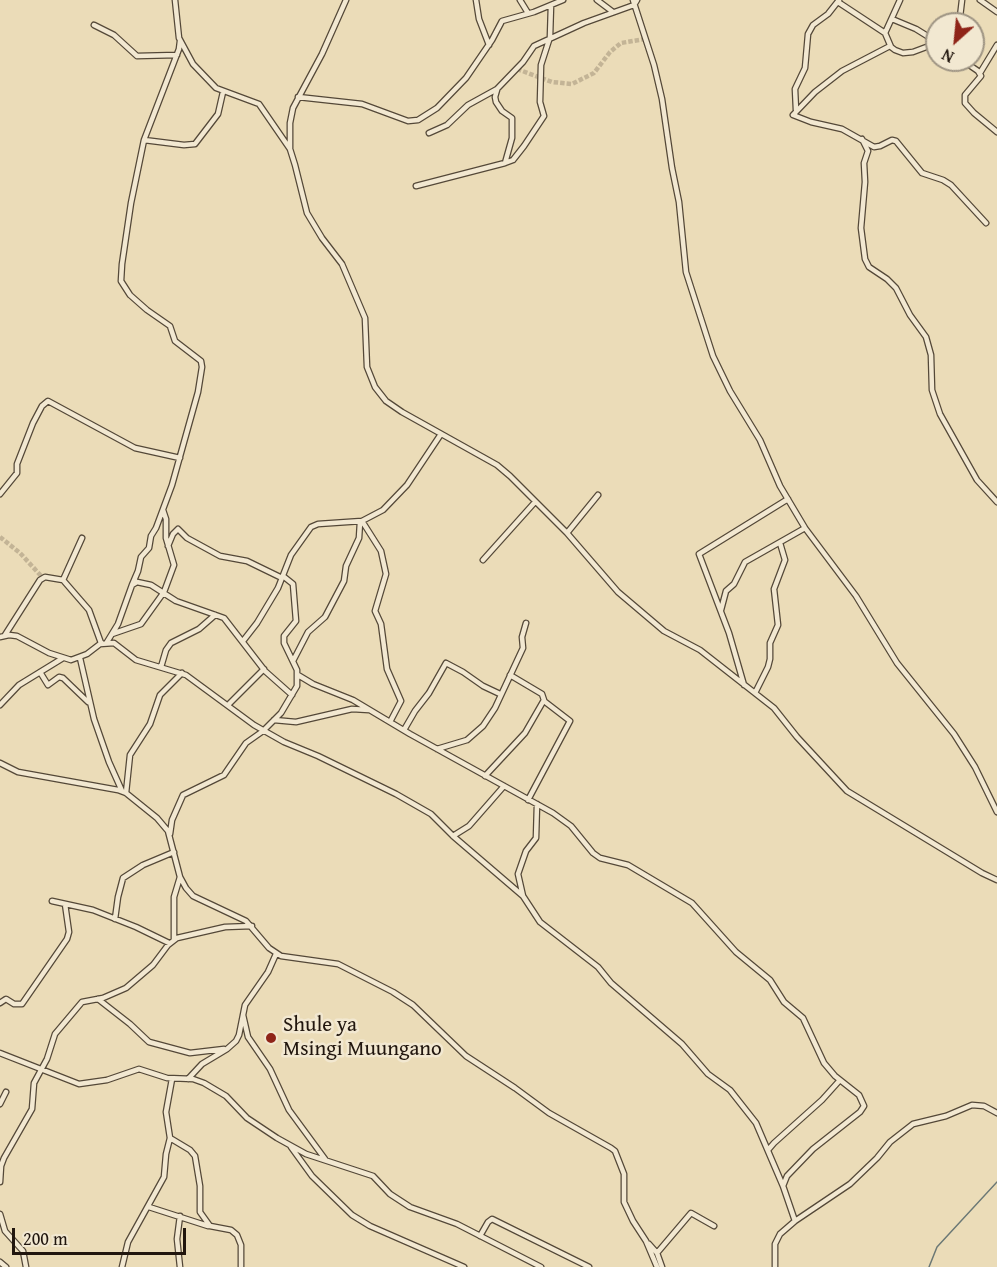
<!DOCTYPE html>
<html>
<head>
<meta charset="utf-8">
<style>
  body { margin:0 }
  #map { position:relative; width:997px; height:1267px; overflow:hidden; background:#ebdcb8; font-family:"Gentium Book Plus",serif }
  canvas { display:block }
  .north { position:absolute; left:925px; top:12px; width:60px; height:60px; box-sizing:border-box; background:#f2e8d1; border:2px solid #9e9483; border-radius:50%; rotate:207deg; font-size:16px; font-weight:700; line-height:24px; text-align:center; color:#21160e }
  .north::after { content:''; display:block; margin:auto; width:21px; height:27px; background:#8f2418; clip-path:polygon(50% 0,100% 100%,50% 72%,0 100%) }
  .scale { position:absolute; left:12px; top:1228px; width:174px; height:27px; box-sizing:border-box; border:3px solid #21160e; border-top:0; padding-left:8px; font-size:18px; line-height:21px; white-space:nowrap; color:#21160e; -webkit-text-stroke:4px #f2e8d1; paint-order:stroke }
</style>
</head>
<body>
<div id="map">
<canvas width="997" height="1267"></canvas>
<div class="north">N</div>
<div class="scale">200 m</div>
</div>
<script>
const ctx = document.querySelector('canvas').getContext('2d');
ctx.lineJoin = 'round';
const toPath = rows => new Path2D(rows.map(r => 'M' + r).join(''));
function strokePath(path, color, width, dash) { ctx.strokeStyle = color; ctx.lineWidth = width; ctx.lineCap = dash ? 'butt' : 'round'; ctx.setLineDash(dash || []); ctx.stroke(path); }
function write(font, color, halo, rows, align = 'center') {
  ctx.font = font + ' "Gentium Book Plus",serif'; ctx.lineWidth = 5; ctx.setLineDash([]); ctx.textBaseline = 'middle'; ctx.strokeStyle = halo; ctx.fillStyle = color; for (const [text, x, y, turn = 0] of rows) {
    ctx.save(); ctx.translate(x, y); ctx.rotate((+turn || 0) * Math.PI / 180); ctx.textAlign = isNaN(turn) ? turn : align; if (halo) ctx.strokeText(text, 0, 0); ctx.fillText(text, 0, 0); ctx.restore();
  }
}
const stream = toPath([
  [929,1267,937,1247,997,1182]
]);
const streetTunnel = toPath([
  [517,69,552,82,572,84,594,73,610,52,621,43,645,39],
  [0,537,20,553,43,578]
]);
const street = toPath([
  [175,0,179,38,193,64,216,88,259,104,290,149,295,165,307,213,322,238,342,264,365,318,367,367,375,387,386,401,402,412,497,465,510,476,567,533,618,592,664,631,700,650,774,708,797,737,847,791,982,873,997,880],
  [476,0,479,19,489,45],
  [520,0,528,13],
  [597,0,613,12],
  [633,0,654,65,662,99,672,168,679,202,686,272,713,356,730,391,760,440,780,486,805,528,856,596,897,663,954,734,975,767,997,812],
  [962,0,960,17,962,24],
  [980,0,997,12],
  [838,2,885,33,891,47,895,50,903,53,913,52,937,43],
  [892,19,916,29,937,42],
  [94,25,114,35,137,56,177,55],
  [885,33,900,0],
  [890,46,842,71,815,92,793,115,811,122,842,129,874,147,880,146,892,140,896,141,922,173,943,180,951,185,986,223],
  [962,60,978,71,981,76,965,95,965,103,974,113,997,132],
  [980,73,997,45],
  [497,90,495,97,496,102,502,111,512,118,512,138,505,163],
  [298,97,362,104,408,121,418,120,437,108,466,78,492,40,502,21,534,12,563,0],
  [796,110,795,89,805,68,808,34,813,25,828,14,839,0],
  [429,133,447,125,468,105,497,89,523,62,534,46,584,23,634,5,637,0],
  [862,139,868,151,864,163,865,182,861,228,865,259,869,267,887,279,896,288,910,315,926,337,931,355,932,390,940,414,977,480,997,502],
  [144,140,184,145,195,144,218,114,223,92],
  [290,149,290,123,293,108,322,54,346,0],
  [416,186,505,163,513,160,524,146,544,116,540,102,541,65,550,37,551,5],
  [0,494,17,473,17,464,33,423,42,406,48,401,135,448,180,458],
  [362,521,381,551,386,574,375,611,381,624,387,669,401,701,390,722],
  [567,533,598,495],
  [82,538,63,580,89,610,101,643],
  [168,546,173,534,178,529,187,538,220,556,247,561,282,578],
  [483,560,535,502],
  [132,585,138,571,141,557,149,548,151,536,156,528,172,485,198,392,202,367,201,361,175,341,170,326,147,310,130,295,121,281,122,264,131,203,144,140,179,49,180,41],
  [721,610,726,591,734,584,745,562,805,528],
  [112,634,141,624,164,592,174,565,166,538,166,519,163,510],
  [5,635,40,580,45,577,63,580],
  [0,637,9,635,17,636,49,653,71,660,87,654,100,644,114,643,136,660,186,675,254,725,284,742,318,756,396,794,431,814,453,836,523,896,540,922,598,967,611,983,682,1044,708,1074,730,1090,756,1123,783,1186],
  [243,641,257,623,278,588,291,555,311,527,318,524,362,521,383,510,407,485,441,434],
  [107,642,118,624,132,585,137,582,151,585,176,601,224,618,265,671,292,695],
  [80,658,94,719,109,762,122,791],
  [293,661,308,632,325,617,344,581,346,566,359,538,360,522],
  [161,667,166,650,171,643,199,629,215,615],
  [40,672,48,685,59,677,63,678,88,702],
  [298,675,313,684,353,700,410,734,553,813,571,826,593,853,600,858,628,865,692,903,736,952,770,980,784,1002,803,1018,824,1063,835,1076,859,1095,864,1106,860,1112,813,1149,787,1176,783,1186,795,1221,780,1234,775,1244,775,1267],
  [744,685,729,633,699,554,788,499],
  [755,693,768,667,770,659,770,643,778,625,774,589,785,560,780,543],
  [0,705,19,685,63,658],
  [228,705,264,669],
  [274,720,296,722,352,709,369,710],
  [404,730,415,711,429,693,446,663,463,672,483,686,500,694],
  [437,749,467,740,483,726,495,708,523,648,522,637,526,623],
  [0,763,18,772,118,790,126,793,157,818,168,831,180,877,186,888,193,896,246,921,269,948,281,956,338,964,393,992,413,1005,466,1056,515,1088,549,1113,611,1148,615,1151,624,1174,624,1202,633,1221,646,1241,657,1267],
  [485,776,525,733,544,700,542,694,510,675],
  [126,793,130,755,150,724,160,695,182,673],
  [528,800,570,721,544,701],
  [170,834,172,820,183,795,224,775,246,743,263,731,281,713,297,686,297,670,284,643,284,636,296,621,293,584,283,576],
  [453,836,469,826,504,786],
  [523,896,518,874,526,851,536,838,537,804],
  [52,901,93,910,136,927,169,943],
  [115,919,118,897,123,878,143,865,174,852],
  [174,939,174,897,180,877],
  [98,999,130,1024,149,1042,190,1053,224,1049],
  [0,1003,6,999,14,1004,22,1004,67,939,69,932,65,904],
  [243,1015,248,1037,270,1069,289,1110,325,1159],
  [0,1053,79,1084,107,1080,139,1069,167,1078,193,1079,204,1083,226,1096,247,1118,277,1138,306,1154,373,1176,390,1194,410,1207,457,1224,541,1267],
  [188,1079,202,1064,227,1049,236,1041,239,1035,245,1005,268,972,276,954],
  [0,1104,6,1092],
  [170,1138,190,1150,195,1156,200,1186,200,1212,210,1226,231,1230,237,1235,241,1245,241,1267],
  [291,1147,312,1176,352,1215,370,1226,464,1267],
  [768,1150,774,1143,822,1100,840,1080],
  [0,1182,1,1166,4,1158,32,1109,34,1083,47,1059,55,1034,82,1002,103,998,126,988,153,965,168,945,177,938,225,927,252,926],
  [149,1207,208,1226],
  [0,1214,5,1231,23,1251,26,1267],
  [180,1216,177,1239,180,1267],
  [795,1221,850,1184,877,1158,890,1142,913,1124,946,1116,972,1105,984,1106,997,1113],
  [480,1236,488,1222,492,1219,589,1267],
  [649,1244,657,1253,662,1267],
  [657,1253,691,1213,714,1226],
  [0,1262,6,1267],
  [122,1267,128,1242,164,1177,166,1154,170,1138,166,1112,172,1079]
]);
const markers = [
  [271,1038,6,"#8f2418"]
];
const poiNames = [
  ["Shule ya",283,1026],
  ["Msingi Muungano",283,1050]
];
strokePath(stream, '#6b7875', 1.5);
strokePath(streetTunnel, '#c3b496', 4.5, [4.5, 2]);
strokePath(street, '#544838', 7);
strokePath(street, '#f2e8d1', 4.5);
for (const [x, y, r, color] of markers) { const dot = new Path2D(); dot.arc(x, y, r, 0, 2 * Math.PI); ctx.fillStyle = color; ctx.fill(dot); strokePath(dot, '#f2e8d1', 2); }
write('21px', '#21160e', '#f2e8d1', poiNames, 'left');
</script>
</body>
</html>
